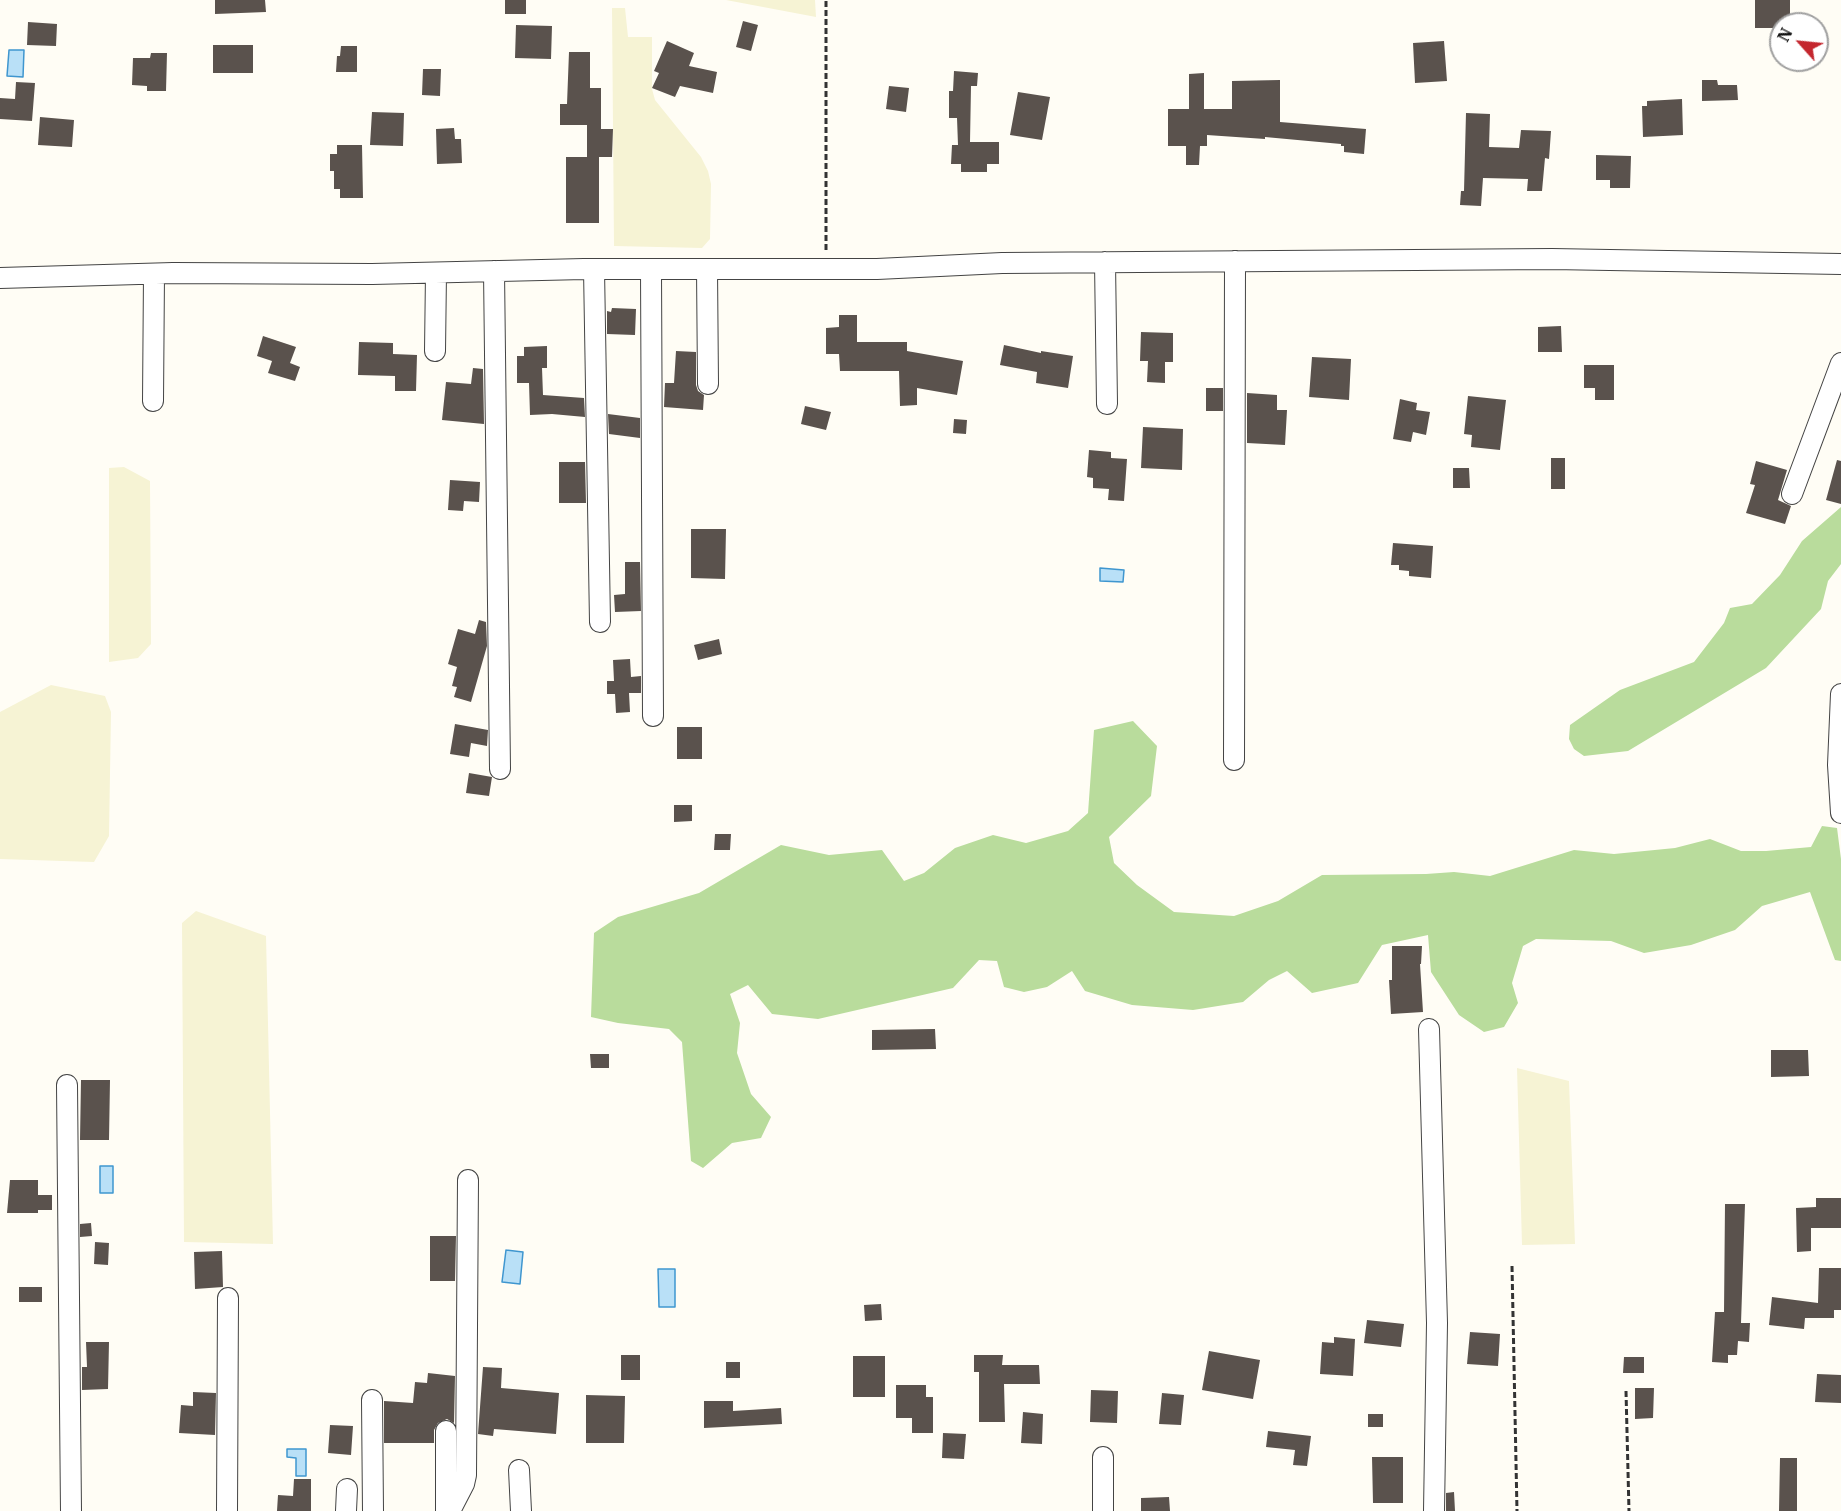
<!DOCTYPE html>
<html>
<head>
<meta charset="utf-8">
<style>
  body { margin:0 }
  #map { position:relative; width:1841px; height:1511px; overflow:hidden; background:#fffdf5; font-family:"IBM Plex Serif",serif }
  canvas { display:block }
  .north { position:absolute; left:1769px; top:12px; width:60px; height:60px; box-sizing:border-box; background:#fff; border:2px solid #a0a0a0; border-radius:50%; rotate:297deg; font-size:16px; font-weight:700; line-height:24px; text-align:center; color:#111 }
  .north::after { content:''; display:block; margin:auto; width:21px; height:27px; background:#c4262e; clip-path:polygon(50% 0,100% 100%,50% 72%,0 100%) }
</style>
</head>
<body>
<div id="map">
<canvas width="1841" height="1511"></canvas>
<div class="north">N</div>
</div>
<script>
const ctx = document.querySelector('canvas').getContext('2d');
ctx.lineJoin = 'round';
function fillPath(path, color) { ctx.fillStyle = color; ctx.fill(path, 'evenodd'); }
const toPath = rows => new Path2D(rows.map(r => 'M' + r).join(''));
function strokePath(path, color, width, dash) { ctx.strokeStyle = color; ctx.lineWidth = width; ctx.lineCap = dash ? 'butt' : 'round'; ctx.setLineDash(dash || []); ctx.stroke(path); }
const farmland = toPath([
  [726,0,815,0,816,17],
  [612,8,625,8,628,37,652,37,652,89,655,100,701,157,708,171,711,184,710,239,702,248,614,246],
  [124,467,150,481,151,644,138,658,109,662,109,468],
  [51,685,105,696,111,712,109,836,94,862,0,859,0,712],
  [196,911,266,936,273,1244,184,1242,182,923],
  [1517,1068,1569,1081,1575,1244,1522,1245]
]);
const forest = toPath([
  [1841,507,1841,564,1828,581,1821,609,1766,668,1628,751,1584,756,1574,749,1569,739,1570,725,1620,690,1694,662,1724,623,1730,608,1752,604,1780,575,1802,541],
  [1133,721,1157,746,1151,796,1109,837,1114,863,1137,885,1174,912,1234,916,1278,901,1322,875,1426,874,1454,872,1490,876,1574,850,1614,854,1675,848,1710,839,1741,851,1766,851,1811,847,1822,826,1837,828,1841,859,1841,961,1835,960,1810,892,1762,906,1735,930,1691,945,1644,953,1611,941,1536,939,1523,946,1512,983,1518,1003,1504,1027,1484,1032,1459,1015,1431,972,1428,935,1382,945,1358,983,1312,993,1287,971,1269,980,1243,1002,1193,1010,1132,1005,1085,991,1072,971,1047,987,1024,992,1004,987,997,961,979,960,953,988,818,1019,772,1014,748,985,730,994,740,1023,737,1053,751,1094,771,1117,761,1138,732,1143,703,1168,691,1161,682,1042,669,1029,618,1023,591,1017,594,933,618,917,699,893,781,845,829,855,882,850,904,881,924,873,955,848,993,835,1026,843,1068,831,1088,813,1094,730]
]);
const water = toPath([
  [9,50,24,50,23,77,7,76,9,50],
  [1100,568,1124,570,1123,582,1100,581,1100,568],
  [100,1166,113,1166,113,1193,100,1193,100,1166],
  [506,1250,523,1252,520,1284,502,1282,506,1250],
  [658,1269,675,1269,675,1307,659,1307,658,1269],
  [287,1449,306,1449,306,1476,296,1476,296,1458,287,1457,287,1449]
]);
const building = toPath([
  [215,0,265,0,266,12,215,14],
  [505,0,526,0,526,14,505,14],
  [1755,0,1790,0,1790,24,1781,24,1781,28,1755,28],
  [743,21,758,25,751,51,736,47],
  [28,22,57,24,56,46,27,45],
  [516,25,552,26,551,59,515,58],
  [667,41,694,53,689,66,717,72,713,93,680,86,675,97,652,88,659,73,654,71],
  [1444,41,1447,81,1415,83,1413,43],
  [213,45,253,45,253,73,213,73],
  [341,46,357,46,357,72,336,72,337,56,340,56],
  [569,52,590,52,590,88,601,88,601,129,613,129,612,157,599,157,599,223,566,223,566,157,587,157,587,125,560,125,560,104,567,104],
  [151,53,167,53,166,91,147,91,147,86,132,85,133,58,150,58],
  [423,69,441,69,440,96,422,95],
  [954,71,978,73,977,86,971,86,970,142,999,142,999,164,987,164,987,172,961,172,961,164,951,164,952,145,958,145,957,118,949,118,949,91,953,91],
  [1204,73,1204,109,1232,109,1232,81,1280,80,1280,122,1366,129,1364,154,1344,152,1344,146,1341,146,1341,144,1265,137,1265,139,1207,135,1207,146,1200,146,1199,165,1186,165,1186,146,1168,146,1168,109,1189,109,1189,74],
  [1702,80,1717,80,1718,85,1737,85,1738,100,1702,101],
  [16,82,35,83,32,121,0,119,0,98,15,99],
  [889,86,909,88,906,112,886,109],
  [1018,92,1050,97,1042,140,1010,135],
  [1682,99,1683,135,1643,137,1642,106,1647,106,1647,101],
  [372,112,404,113,403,146,370,145],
  [1466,113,1490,114,1489,147,1519,148,1521,130,1551,131,1549,159,1545,158,1542,191,1527,191,1528,179,1483,178,1481,206,1460,205,1461,191,1464,191],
  [40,117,74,120,72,147,38,145],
  [454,128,455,139,461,139,462,163,437,164,436,129],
  [337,145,362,145,363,198,340,198,340,189,334,189,334,171,330,171,330,154,337,154],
  [1596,155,1631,156,1630,188,1610,188,1610,180,1596,180],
  [612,308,636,309,635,335,607,334,607,311,611,312],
  [839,315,857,315,857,342,907,342,907,351,963,361,957,395,917,388,917,405,900,406,899,371,840,371,839,354,826,354,826,328,839,327],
  [1561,326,1562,352,1538,352,1538,327],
  [1141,332,1173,333,1173,362,1165,362,1165,383,1147,382,1148,361,1140,361],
  [263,336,296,347,290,363,300,367,295,381,268,373,272,361,257,356],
  [359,342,393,343,393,354,417,355,416,391,395,391,395,376,358,375],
  [1004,345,1041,353,1041,351,1073,356,1068,388,1036,383,1037,372,1000,365],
  [547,346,547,368,542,368,543,395,584,398,585,417,552,414,530,415,529,383,517,383,517,356,524,356,524,347],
  [676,351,696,352,696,385,698,391,704,395,703,410,664,407,665,383,674,383],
  [1312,357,1351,359,1349,400,1309,397],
  [1584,365,1614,365,1614,400,1595,400,1595,388,1584,388],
  [473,368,483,369,484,424,442,420,446,382,471,384],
  [1206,388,1223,388,1223,411,1206,411],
  [1247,393,1277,395,1277,410,1287,410,1285,445,1247,443],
  [1468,396,1506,400,1500,450,1471,447,1472,435,1464,434],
  [1400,399,1417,403,1416,410,1430,412,1426,435,1413,432,1411,442,1393,439],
  [805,406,831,412,826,430,801,424],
  [608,414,640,418,640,438,609,434],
  [954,419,967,420,966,434,953,433],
  [1143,427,1183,429,1182,470,1141,468],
  [1089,450,1111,452,1111,458,1127,459,1124,501,1108,500,1109,489,1093,488,1093,478,1087,477],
  [1551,458,1565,458,1565,489,1551,489],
  [1837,460,1841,461,1841,504,1826,500],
  [1756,461,1787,470,1778,500,1791,506,1785,524,1746,513,1755,485,1750,484],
  [559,462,585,462,586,503,559,503],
  [1453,468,1469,468,1470,488,1453,488],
  [450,480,480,482,479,502,464,501,463,511,448,510],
  [691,529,726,529,725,579,691,578],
  [1393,543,1433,546,1431,578,1409,576,1409,571,1399,570,1399,565,1391,565],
  [625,562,640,562,641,611,615,612,614,595,625,594],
  [479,620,486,622,487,646,471,702,454,697,457,687,452,686,457,667,448,664,458,629,475,634],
  [719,639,722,654,698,660,694,645],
  [630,659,631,677,641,676,641,693,629,693,630,712,616,713,615,694,607,694,607,681,614,681,613,660],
  [455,724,488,730,487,746,471,743,469,757,450,754],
  [677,727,702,727,702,759,677,759],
  [469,773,492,777,489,796,466,793],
  [674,805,692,805,692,821,674,822],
  [715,834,731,834,730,850,714,850],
  [1392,946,1422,946,1421,964,1420,964,1423,1012,1391,1014,1389,980,1392,980],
  [935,1029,936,1049,872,1050,872,1030],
  [1771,1050,1808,1050,1809,1076,1771,1077],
  [590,1054,609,1054,609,1068,591,1068],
  [81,1080,110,1080,109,1140,80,1140],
  [10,1180,38,1180,38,1195,52,1195,52,1210,38,1210,38,1213,7,1213],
  [1816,1198,1841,1198,1841,1228,1811,1228,1811,1251,1797,1252,1796,1208,1816,1207],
  [1725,1204,1745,1204,1741,1323,1750,1323,1749,1342,1738,1341,1737,1355,1728,1355,1728,1363,1712,1362,1715,1312,1724,1312],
  [91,1223,92,1236,80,1237,80,1224],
  [430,1236,456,1236,455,1281,430,1281],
  [95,1242,109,1243,108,1265,94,1264],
  [222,1251,223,1287,195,1289,194,1252],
  [1819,1268,1841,1268,1841,1310,1834,1310,1834,1318,1805,1318,1804,1329,1769,1325,1772,1297,1818,1303],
  [19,1287,42,1287,42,1302,19,1302],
  [881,1304,882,1320,865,1321,864,1305],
  [1367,1320,1404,1324,1401,1347,1364,1343],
  [1470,1332,1500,1334,1498,1366,1467,1364],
  [1334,1337,1355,1339,1353,1376,1320,1374,1322,1342,1334,1343],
  [86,1342,109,1342,108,1389,82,1390,82,1367,87,1367],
  [1209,1351,1260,1360,1253,1399,1202,1390],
  [621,1355,640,1355,640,1380,621,1380],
  [974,1355,1003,1355,1002,1365,1039,1365,1040,1384,1004,1384,1005,1422,979,1422,979,1372,974,1372],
  [853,1356,885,1356,885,1397,853,1397],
  [1624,1357,1644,1357,1644,1373,1623,1373],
  [726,1362,740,1362,740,1378,726,1378],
  [483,1367,502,1368,501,1388,559,1393,556,1434,494,1429,493,1436,478,1434],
  [428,1373,455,1376,454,1423,447,1419,438,1423,434,1430,434,1443,384,1443,384,1401,413,1403,415,1382,427,1383],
  [1817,1374,1841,1375,1841,1403,1815,1402],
  [896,1385,926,1385,926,1397,933,1397,933,1433,912,1433,912,1418,896,1418],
  [1635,1388,1654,1388,1653,1418,1635,1419],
  [1091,1390,1118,1391,1117,1423,1090,1422],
  [193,1392,216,1393,215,1435,179,1433,181,1405,193,1406],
  [1162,1393,1184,1395,1181,1425,1159,1424],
  [586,1395,625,1396,624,1443,586,1443],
  [704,1401,733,1401,733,1411,781,1408,782,1424,704,1428],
  [1023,1412,1043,1414,1042,1444,1021,1443],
  [1368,1414,1383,1414,1383,1427,1368,1427],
  [330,1425,353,1426,351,1455,328,1453],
  [1268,1431,1311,1436,1307,1466,1293,1465,1295,1450,1266,1447],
  [943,1433,966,1434,964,1459,942,1458],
  [1372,1457,1403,1457,1403,1503,1373,1503],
  [1780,1458,1797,1458,1797,1511,1779,1511],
  [294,1479,311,1479,311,1511,277,1511,278,1495,293,1496],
  [1454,1492,1455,1511,1446,1511,1446,1493],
  [1169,1497,1170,1511,1141,1511,1141,1498]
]);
const path = toPath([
  [826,250,826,0],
  [1512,1266,1517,1511],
  [1626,1391,1629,1511]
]);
const minor = toPath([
  [1105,262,1107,404],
  [594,269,600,622],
  [707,269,708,384],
  [651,270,653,716],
  [494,271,500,769],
  [0,278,173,273,372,274,584,269,877,269,1002,263,1552,259,1841,264],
  [435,351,436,273],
  [153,401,154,274],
  [1792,494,1841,363],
  [1841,694,1838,765,1841,813],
  [1234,760,1235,261],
  [1429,1029,1437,1323,1434,1511],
  [67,1085,71,1511],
  [372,1400,373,1511],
  [446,1431,446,1511],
  [519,1470,521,1511],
  [227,1511,228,1298],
  [346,1511,347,1489],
  [450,1511,464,1484,466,1475,468,1180],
  [1103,1511,1103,1457]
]);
fillPath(farmland, '#f6f3d4');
fillPath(forest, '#b9dc9c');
fillPath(water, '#b9e0f7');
strokePath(water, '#3f96cf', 1.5);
fillPath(building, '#5a524d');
strokePath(minor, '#444', 22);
strokePath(path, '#333', 3, [6, 3]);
strokePath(minor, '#fff', 20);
</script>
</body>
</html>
